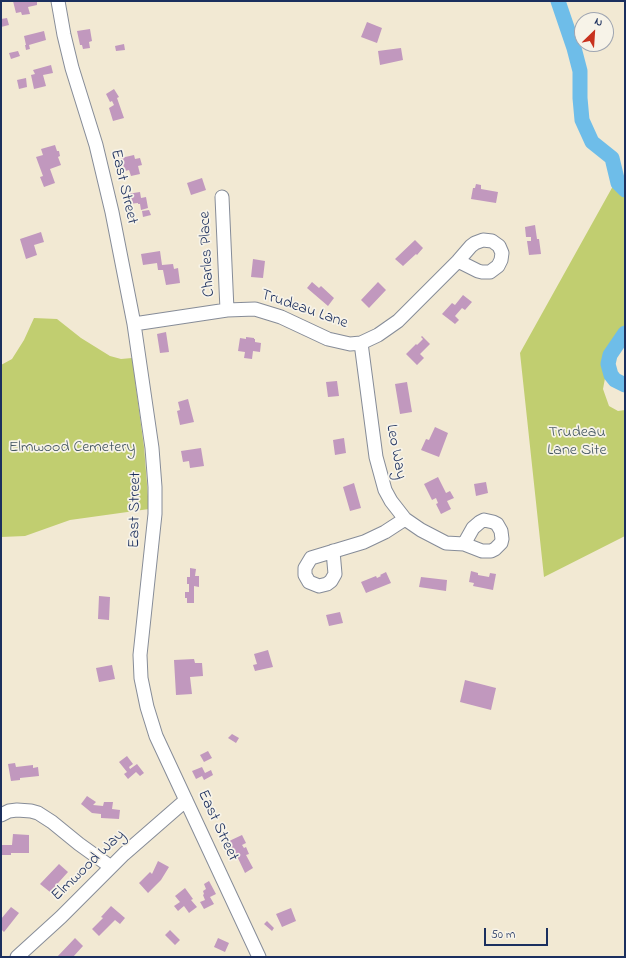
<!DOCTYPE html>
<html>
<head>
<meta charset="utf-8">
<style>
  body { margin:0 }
  #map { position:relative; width:626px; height:958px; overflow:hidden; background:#f2e9d3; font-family:"Indie Flower",sans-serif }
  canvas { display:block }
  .frame { position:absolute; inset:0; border:2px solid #1b2f5e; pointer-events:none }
  .north { position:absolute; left:574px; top:12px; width:40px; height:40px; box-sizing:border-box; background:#f7f3e8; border:1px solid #9fa5b1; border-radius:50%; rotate:25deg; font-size:11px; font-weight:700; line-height:16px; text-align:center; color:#1b2f5e }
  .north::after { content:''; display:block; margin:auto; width:14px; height:18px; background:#c8321e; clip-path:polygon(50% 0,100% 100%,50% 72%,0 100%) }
  .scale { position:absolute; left:484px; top:928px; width:64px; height:18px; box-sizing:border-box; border:2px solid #1b2f5e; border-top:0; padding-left:5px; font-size:12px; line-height:14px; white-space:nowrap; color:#1b2f5e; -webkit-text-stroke:3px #f7f3e8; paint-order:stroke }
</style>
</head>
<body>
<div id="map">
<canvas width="626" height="958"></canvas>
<div class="frame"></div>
<div class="north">N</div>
<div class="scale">50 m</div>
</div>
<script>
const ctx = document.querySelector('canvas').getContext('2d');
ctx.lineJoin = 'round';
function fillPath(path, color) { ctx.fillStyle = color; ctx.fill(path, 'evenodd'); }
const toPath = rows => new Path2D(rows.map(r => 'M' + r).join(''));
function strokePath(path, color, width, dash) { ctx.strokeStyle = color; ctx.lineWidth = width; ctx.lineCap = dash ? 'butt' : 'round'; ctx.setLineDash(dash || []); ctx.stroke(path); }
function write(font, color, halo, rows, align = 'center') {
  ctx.font = font + ' "Indie Flower",sans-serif'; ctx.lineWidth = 3.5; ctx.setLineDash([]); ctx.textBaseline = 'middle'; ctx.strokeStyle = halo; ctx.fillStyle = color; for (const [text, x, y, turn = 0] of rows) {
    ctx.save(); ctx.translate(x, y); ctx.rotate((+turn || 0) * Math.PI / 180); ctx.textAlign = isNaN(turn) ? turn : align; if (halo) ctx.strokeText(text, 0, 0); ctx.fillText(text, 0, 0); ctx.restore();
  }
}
const green = toPath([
  [618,177,625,183,625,327,608,362,603,389,609,406,618,411,625,410,625,536,544,577,520,353],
  [34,318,57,319,81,338,110,356,121,359,132,358,144,447,149,509,70,520,25,536,1,537,1,365,12,359,24,340]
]);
const river = toPath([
  [558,1,574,48,580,71,580,98,582,120,592,142,612,158,618,183,625,190],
  [625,333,610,355,608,364,611,375,615,380,625,385]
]);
const building = toPath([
  [13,1,37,1,37,5,28,7,30,14,22,15,21,12,16,13],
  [7,18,9,25,1,27,1,19],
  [367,22,382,28,377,43,361,37],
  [90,29,92,41,89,42,90,48,83,49,82,45,80,45,77,31],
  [44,31,46,40,29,45,30,49,26,50,25,45,26,45,24,36],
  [124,44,125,50,116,51,115,46],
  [401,48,403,60,380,65,378,51],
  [18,51,20,56,11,59,9,53],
  [51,65,53,73,43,75,46,86,34,89,31,75,35,74,33,70],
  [26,78,27,87,19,89,17,80],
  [114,89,119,97,117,98,124,118,113,121,109,108,114,105,112,101,110,102,106,94],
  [55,145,57,151,59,151,60,156,58,157,61,165,50,169,55,183,44,187,40,177,43,176,36,157,43,155,41,149],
  [134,155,135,159,140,158,142,165,138,166,140,174,131,176,129,170,125,171,121,158],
  [202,178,206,190,191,195,187,183],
  [476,184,481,185,481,189,498,192,496,203,471,199,473,188,475,188],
  [140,192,141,198,146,197,148,208,141,210,140,204,138,204,138,203,128,204,127,194],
  [149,210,151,215,143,217,142,211],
  [535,225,537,239,539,239,541,254,529,255,527,241,531,241,531,237,526,237,525,227],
  [41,232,44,242,34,245,37,255,26,259,20,239],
  [415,240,423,248,417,255,416,254,403,266,395,259],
  [160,251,162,265,173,264,174,269,178,268,180,283,166,285,163,270,158,270,157,263,143,265,141,254],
  [253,259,265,261,263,278,251,277],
  [312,282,319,288,321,286,334,298,328,306,307,288],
  [378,282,386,290,369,308,361,300],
  [463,295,472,302,465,310,462,308,455,316,459,320,455,324,442,314,452,303,455,305],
  [166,332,169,352,160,353,157,334],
  [422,336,430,344,420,354,424,358,417,365,406,354,416,344,417,345,423,339,421,337],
  [246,337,254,338,254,339,255,339,255,342,261,343,260,352,253,351,252,359,244,358,245,352,238,351,240,338,246,339],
  [337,381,339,396,328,397,326,382],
  [407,382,412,412,400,414,395,384],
  [188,399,194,422,180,425,177,411,180,410,178,402],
  [435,427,448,433,439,457,421,450,426,439,429,440],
  [344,438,346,453,335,455,333,440],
  [201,448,204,466,190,468,189,461,183,462,181,451],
  [438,477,446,493,450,491,454,498,447,501,451,509,441,514,436,504,438,503,436,498,432,500,424,484],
  [486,482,488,493,476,496,474,484],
  [354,483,361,508,350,511,343,487],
  [190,568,196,569,195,576,199,576,199,587,194,586,194,603,187,603,187,598,185,598,185,592,189,592,189,584,187,584,187,577,190,577],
  [471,571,478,573,478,575,489,577,490,573,496,574,493,590,473,586,474,583,469,582],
  [386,572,391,583,366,593,361,582,376,576,377,578,381,576,380,575],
  [421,577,447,580,446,591,419,587],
  [99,596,110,597,109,620,98,619],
  [340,612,343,623,329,626,326,615],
  [268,650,273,667,255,671,253,665,257,664,254,654],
  [194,659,195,663,202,663,203,676,190,677,192,694,176,695,174,660],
  [112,665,115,679,99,682,96,668],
  [465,680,496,688,491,710,460,702],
  [232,734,239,738,236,743,228,738],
  [208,751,212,758,204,762,200,755],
  [127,756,133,764,129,767,130,769,137,764,144,773,140,776,136,772,128,779,124,774,127,772,119,762],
  [15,763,16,767,33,765,33,768,38,767,39,776,20,778,20,780,11,781,8,764],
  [202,767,205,773,211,770,213,775,204,780,202,776,196,779,192,771],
  [87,796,96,802,93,805,103,806,104,802,113,802,112,809,120,810,119,819,101,818,101,814,92,813,81,804],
  [13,834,29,835,29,853,11,853,11,855,1,855,1,845,12,845],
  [242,835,246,843,242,845,244,848,246,847,249,854,246,855,253,868,245,873,236,854,234,855,227,842],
  [158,861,169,867,161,880,148,893,139,883,150,872,152,874],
  [59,864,68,872,50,892,40,884],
  [209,881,216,894,210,897,214,904,204,909,200,902,205,900,203,895,204,894,203,891,206,889,204,884],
  [185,888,193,899,191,900,197,907,189,913,184,906,178,911,174,906,180,902,175,896],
  [111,906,125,918,120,924,115,920,99,936,92,929,103,918,101,917],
  [11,907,19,913,4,932,1,929,1,919],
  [291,908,296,921,282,927,276,914],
  [267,921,274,928,272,931,264,924],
  [170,930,180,940,175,945,165,935],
  [75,938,83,946,73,957,57,957],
  [218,938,229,943,225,952,214,947]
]);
const minor = toPath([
  [58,1,64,35,72,68,96,145,112,212,134,324,152,448,155,487,155,514,140,655,141,678,147,707,156,736,259,957],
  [222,197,227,310],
  [134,324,227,310,255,309,281,317,328,339,350,344,361,343,378,335,398,321,458,261,471,246,475,243,483,240,492,241,499,246,502,253,501,260,498,266,490,272,482,272,478,271,458,261],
  [361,343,376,457,385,490,391,501,405,519,421,530,446,543,464,544,482,551,491,551,495,549,501,543,502,539,501,531,497,524,493,522,484,520,480,522,473,528,464,544],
  [333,551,335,574,331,581,327,584,319,586,309,582,305,575,305,568,311,558,364,542,385,532,405,519],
  [1,815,9,811,17,810,31,811,38,813,52,822,79,844,111,867],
  [17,957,61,917,124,854,186,800]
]);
const streetNames = [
  ["East Street",123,187,77],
  ["Charles Place",208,254,-93],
  ["Trudeau Lane",304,310,19],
  ["Leo Way",395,452,79],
  ["East Street",136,510,-89],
  ["East Street",217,826,65],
  ["Elmwood Way",89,866,-44]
];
const parkNames = [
  ["Trudeau",577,433],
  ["Lane Site",577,451],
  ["Elmwood Cemetery",72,448]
];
fillPath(green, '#c1ce70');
strokePath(river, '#6ebde9', 15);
fillPath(building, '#c198be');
strokePath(minor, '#868c98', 15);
strokePath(minor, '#fff', 13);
write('16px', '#1b2f5e', '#f7f3e8', streetNames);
write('16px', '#445762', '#f7f3e8', parkNames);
</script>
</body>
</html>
